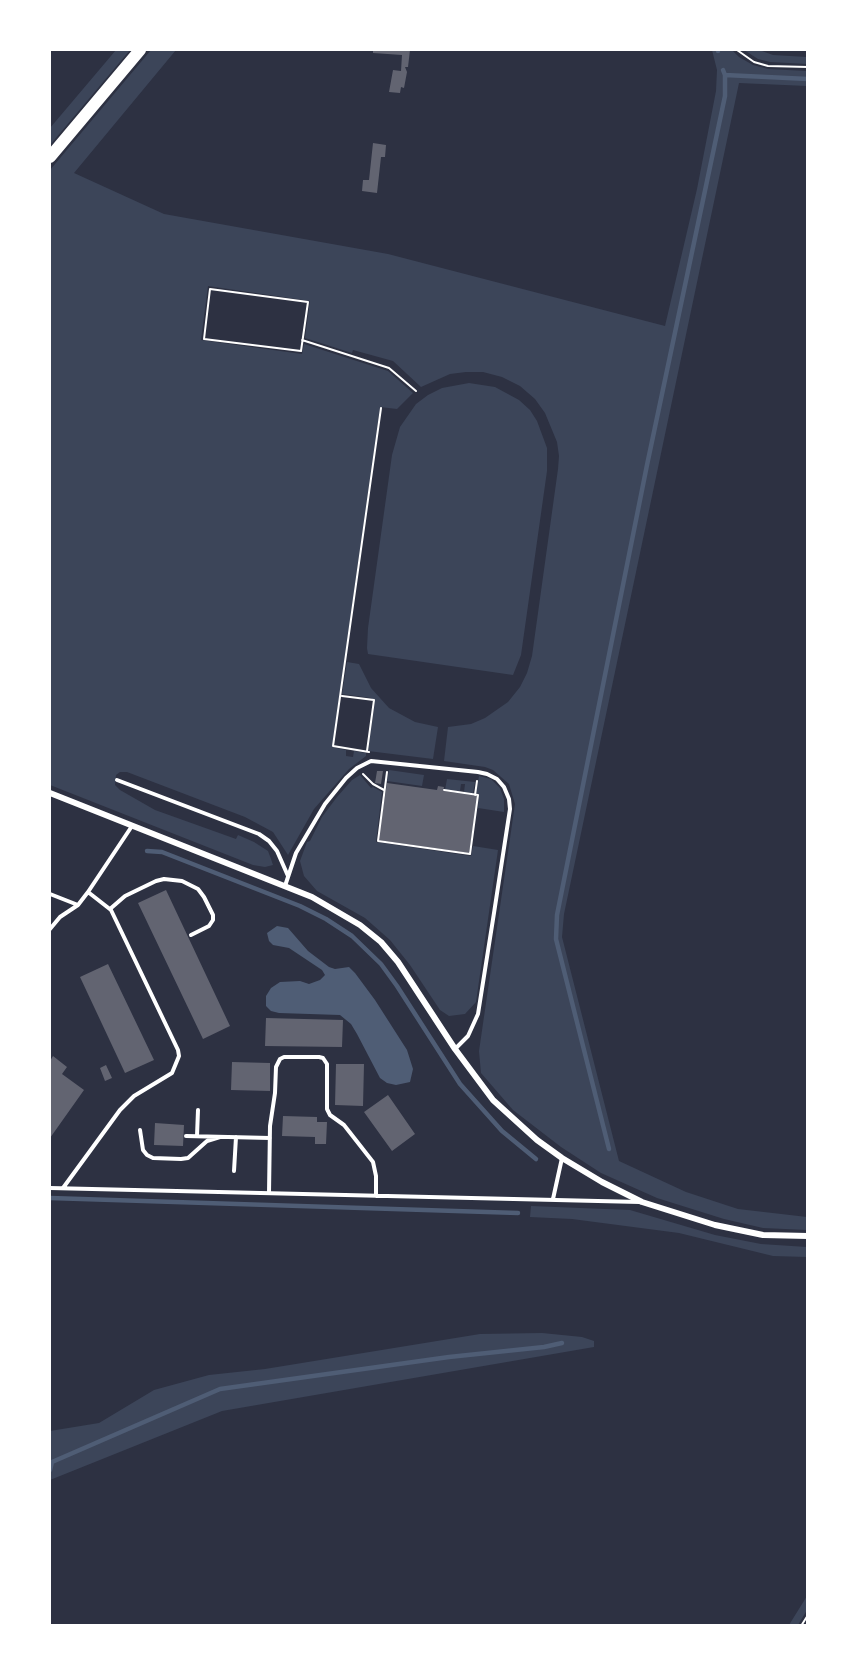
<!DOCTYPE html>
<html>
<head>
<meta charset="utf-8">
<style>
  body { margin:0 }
  #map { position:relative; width:857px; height:1675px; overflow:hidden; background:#2d3142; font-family:Jost,sans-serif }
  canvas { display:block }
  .frame { position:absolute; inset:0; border:51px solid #fff; pointer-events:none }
</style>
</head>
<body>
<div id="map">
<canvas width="857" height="1675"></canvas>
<div class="frame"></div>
</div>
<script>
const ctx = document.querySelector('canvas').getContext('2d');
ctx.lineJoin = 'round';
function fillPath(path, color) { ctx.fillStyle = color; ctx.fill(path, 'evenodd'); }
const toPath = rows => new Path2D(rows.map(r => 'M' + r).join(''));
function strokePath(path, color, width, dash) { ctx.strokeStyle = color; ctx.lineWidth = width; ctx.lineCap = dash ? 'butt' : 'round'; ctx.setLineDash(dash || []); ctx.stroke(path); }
const green = toPath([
  [116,50,130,50,50,145,50,128],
  [151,50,176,50,74,173,164,214,388,254,665,326,697,189,716,91,717,70,712,50,732,50,739,57,753,65,768,69,807,71,807,86,739,83,564,914,562,937,619,1161,686,1192,738,1209,807,1217,807,1230,763,1228,724,1219,657,1198,601,1173,561,1147,513,1110,481,1073,479,1051,515,804,509,784,493,770,485,767,444,761,448,727,471,724,485,718,508,702,520,687,527,673,532,656,558,469,559,456,557,442,545,413,535,399,520,386,502,377,483,372,466,372,450,374,421,387,393,361,353,350,352,353,305,338,310,301,208,286,201,340,302,354,304,344,388,371,413,393,397,409,380,407,332,747,346,750,346,756,353,757,354,751,366,753,366,756,349,769,314,809,288,855,273,832,245,817,127,772,120,772,116,775,115,785,120,790,155,810,236,839,238,835,254,842,268,851,271,859,273,865,265,867,253,865,50,785,50,170],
  [744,50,759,50,773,55,807,57,807,64,770,62,758,59],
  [469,383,495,387,519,400,530,410,537,421,547,448,547,471,521,655,513,675,368,654,367,648,368,628,392,455,400,427,416,404,428,395,442,388],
  [347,662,359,664,371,688,389,708,415,722,438,727,433,759,368,751,375,701,371,698,342,694],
  [389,770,424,775,422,786,387,781],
  [360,775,371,788,373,787,382,792,376,842,471,856,473,846,498,850,476,1002,465,1014,449,1016,440,1010,410,965,390,940,365,918,317,891,304,876,300,861,307,842,310,841,322,817,337,797,352,780],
  [479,776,491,779,500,788,504,799,504,812,478,808,479,794,476,793],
  [447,779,475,782,473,793,464,792,465,784,461,784,460,791,445,790],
  [531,1206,630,1210,715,1235,761,1244,807,1247,807,1257,773,1256,679,1233,572,1219,530,1217],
  [542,1333,582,1337,594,1341,594,1347,222,1411,50,1480,50,1431,99,1423,154,1390,209,1375,265,1369,480,1334],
  [807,1596,807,1610,798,1625,789,1625]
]);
const water = toPath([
  [277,926,288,928,308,951,329,967,335,969,349,967,355,973,375,1000,407,1050,413,1069,410,1082,396,1085,387,1083,380,1078,357,1034,351,1024,340,1015,279,1013,271,1011,266,1006,266,996,271,988,280,982,300,981,309,984,320,980,325,975,322,970,289,948,273,945,269,941,267,933]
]);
const stream = toPath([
  [718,50,718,51],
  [723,70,725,75,808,79],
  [147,851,162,852,300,906,326,919,352,936,381,964,397,986,460,1084,502,1131,536,1159],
  [609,1149,556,939,557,915,647,465,725,96,725,75],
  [50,1198,518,1213],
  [50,1470,52,1462,220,1389,449,1357,544,1347,562,1343]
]);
const building = toPath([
  [373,50,410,50,408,67,405,67,407,72,404,88,401,87,400,93,389,92,393,70,401,71,402,55,373,53],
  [373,143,386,145,385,157,381,157,377,193,362,191,363,180,369,180],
  [377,771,383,771,381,784,375,783],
  [387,783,437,790,438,786,444,787,443,791,478,796,469,853,378,840],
  [166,890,230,1026,203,1039,138,903],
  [108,964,154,1060,125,1073,80,977],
  [266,1018,343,1020,342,1047,265,1046],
  [53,1056,67,1067,62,1074,84,1090,50,1138,50,1061],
  [232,1062,270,1063,270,1091,231,1090],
  [336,1064,364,1064,363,1106,335,1105],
  [106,1065,112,1078,105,1081,100,1068],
  [388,1095,415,1134,392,1151,364,1112],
  [283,1116,317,1117,317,1122,327,1122,326,1144,315,1144,315,1137,282,1136],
  [155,1123,184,1125,183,1146,154,1145]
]);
const path = toPath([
  [737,50,754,62,768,66,808,67],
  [210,289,308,302,301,351,204,339,210,289],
  [302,340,389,368,416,391],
  [342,696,374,700,367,751],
  [369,752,333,746,381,408],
  [387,772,378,841,470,854,478,795,444,790],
  [363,774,373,784,384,790],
  [475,795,477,781],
  [801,1626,808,1615]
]);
const service = toPath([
  [117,780,259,834,269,841,277,851,288,876],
  [285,886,296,853,325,804,346,778,357,768,371,761,478,772,487,774,497,779,504,787,509,799,510,809,494,913,478,1014,468,1036,455,1049],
  [88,892,132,826],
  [50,894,78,905,88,892,111,910,178,1050,179,1056,172,1073,134,1096,120,1110,63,1188],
  [110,909,125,896,156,881,164,879,182,881,198,889,204,897,213,915,213,920,209,926,191,935],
  [50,929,60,917,78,905],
  [140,1130,143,1150,147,1155,153,1158,181,1159,188,1158,207,1141,220,1137],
  [186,1136,270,1138],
  [197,1136,198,1110],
  [234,1171,236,1137],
  [50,1188,640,1202],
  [269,1193,270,1126,275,1093,276,1067,280,1059,284,1057,319,1057,323,1058,327,1064,327,1109,330,1115,344,1125,373,1162,376,1176,376,1196],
  [553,1199,562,1158]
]);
const minor = toPath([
  [50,793,312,897,360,925,381,942,398,962,455,1049,493,1100,537,1140,562,1158,602,1182,642,1202,715,1225,763,1235,808,1236]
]);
const secondary = toPath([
  [50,157,140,50]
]);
fillPath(green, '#3c4559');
fillPath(water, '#4f5d75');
strokePath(stream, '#4f5d75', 4.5);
fillPath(building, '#626471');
strokePath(path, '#fff', 2);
strokePath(service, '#fff', 4);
strokePath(minor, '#fff', 6);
strokePath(secondary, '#fff', 12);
</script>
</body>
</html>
